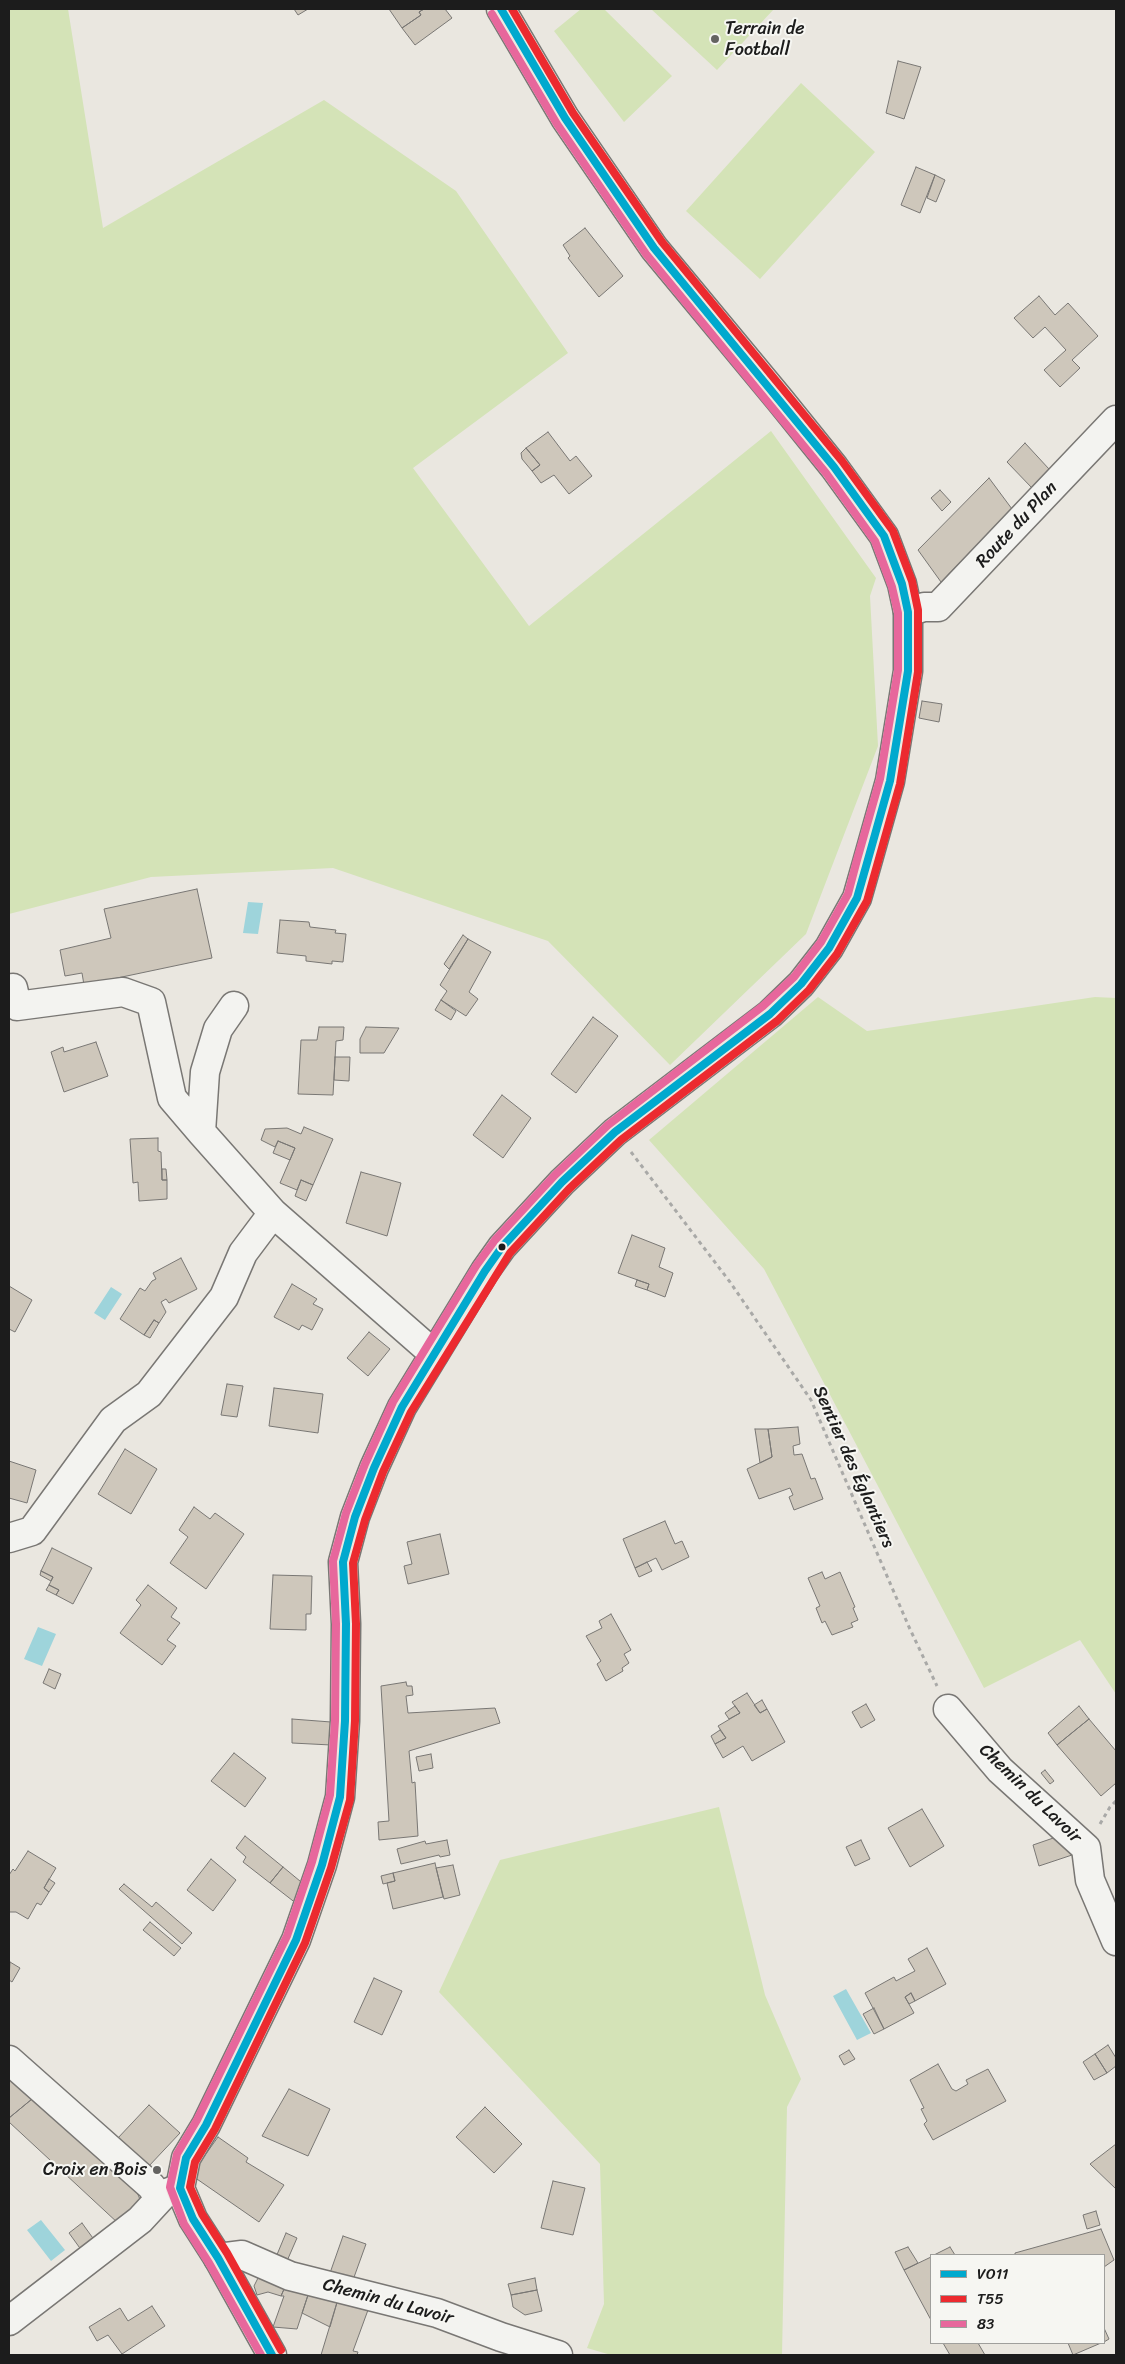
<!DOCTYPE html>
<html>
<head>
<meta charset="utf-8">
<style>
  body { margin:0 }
  #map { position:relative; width:1125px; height:2364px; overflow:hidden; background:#eae7e0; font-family:Sriracha,sans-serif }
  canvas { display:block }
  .frame { position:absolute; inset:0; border:10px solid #1c1c1c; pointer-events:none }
  .legend { position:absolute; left:930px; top:2254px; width:175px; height:90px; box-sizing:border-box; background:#f6f6f2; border:1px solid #9f9f9c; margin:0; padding:6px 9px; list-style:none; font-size:15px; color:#1c1c1c }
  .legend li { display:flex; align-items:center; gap:10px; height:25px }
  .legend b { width:25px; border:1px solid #9f9f9c }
</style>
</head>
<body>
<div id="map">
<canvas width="1125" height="2364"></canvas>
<div class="frame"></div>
<ul class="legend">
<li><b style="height:6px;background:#00a9ce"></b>VO11</li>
<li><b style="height:6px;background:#ec2a2f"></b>T55</li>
<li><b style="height:6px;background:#e7679c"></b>83</li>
</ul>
</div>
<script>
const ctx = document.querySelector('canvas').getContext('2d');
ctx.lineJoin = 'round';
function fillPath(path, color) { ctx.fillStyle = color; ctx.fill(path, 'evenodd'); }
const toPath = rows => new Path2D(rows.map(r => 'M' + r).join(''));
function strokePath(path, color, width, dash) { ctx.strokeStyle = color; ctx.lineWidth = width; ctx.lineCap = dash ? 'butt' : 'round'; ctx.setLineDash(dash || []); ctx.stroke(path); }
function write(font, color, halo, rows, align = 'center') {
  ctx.font = font + ' Sriracha,sans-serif'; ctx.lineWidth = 4; ctx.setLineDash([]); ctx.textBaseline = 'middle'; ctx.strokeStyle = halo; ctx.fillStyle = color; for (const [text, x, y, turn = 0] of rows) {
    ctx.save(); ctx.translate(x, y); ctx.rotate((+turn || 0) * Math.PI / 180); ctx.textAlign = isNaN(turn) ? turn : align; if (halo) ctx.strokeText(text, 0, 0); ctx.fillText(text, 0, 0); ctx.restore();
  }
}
const green = toPath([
  [9,9,68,9,103,228,324,100,456,191,568,353,413,468,529,626,771,431,876,578,870,596,878,746,806,934,670,1065,548,941,333,868,151,877,9,914],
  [581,9,604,9,672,76,624,122,554,31],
  [651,9,774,9,717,70],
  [801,83,875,152,760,279,686,211],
  [818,997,867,1031,1095,997,1116,998,1116,1694,1080,1640,984,1688,764,1269,649,1140],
  [719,1807,765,1995,801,2079,787,2107,782,2355,611,2355,587,2348,604,2304,600,2164,439,1992,500,1860]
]);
const water = toPath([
  [248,902,263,903,258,934,243,933],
  [111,1287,122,1294,105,1320,94,1313],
  [38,1627,56,1634,42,1666,24,1659],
  [846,1989,871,2033,857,2040,833,1996],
  [41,2220,65,2250,51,2261,27,2230]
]);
const building = toPath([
  [294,9,308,9,298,15,294,9],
  [389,9,424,9,419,12,421,15,402,28,389,9],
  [424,9,445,9,452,18,415,45,402,28,421,15,419,12,424,9],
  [898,61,921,67,904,119,886,113,898,61],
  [916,167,935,175,920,213,901,205,916,167],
  [935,175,945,180,936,202,927,198,935,175],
  [585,228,623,276,599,297,568,258,570,256,563,245,585,228],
  [1039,296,1055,315,1068,303,1098,336,1072,360,1080,368,1060,387,1044,370,1066,350,1045,327,1033,338,1014,318,1039,296],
  [548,432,570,461,576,456,592,476,569,494,554,475,541,483,532,471,540,465,526,448,548,432],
  [1025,443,1049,469,1032,488,1007,462,1025,443],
  [526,448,540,465,532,471,522,459,521,453,526,448],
  [989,478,1012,509,941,582,918,550,989,478],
  [940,490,951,502,942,511,931,498,940,490],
  [922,701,942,704,939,722,919,718,922,701],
  [197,889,212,958,84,985,82,973,65,976,60,950,111,938,104,909,197,889],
  [280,920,309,922,310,927,336,930,335,933,346,934,343,962,332,961,332,964,306,961,306,956,277,953,280,920],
  [463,935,468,939,449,969,444,964,463,935],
  [468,939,491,952,469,992,478,999,466,1016,441,1000,447,991,440,985,468,939],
  [441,1000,456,1011,451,1020,435,1010,441,1000],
  [593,1017,618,1036,576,1093,551,1074,593,1017],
  [319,1027,344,1027,343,1040,336,1041,333,1095,298,1094,301,1040,317,1040,319,1027],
  [366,1027,399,1028,384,1053,360,1053,360,1039,366,1027],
  [96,1042,108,1076,64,1092,51,1052,63,1047,64,1052,96,1042],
  [335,1057,350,1057,349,1081,334,1080,335,1057],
  [502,1095,531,1118,503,1158,473,1135,502,1095],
  [304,1127,333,1139,313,1185,301,1180,297,1190,280,1183,295,1148,278,1141,275,1147,261,1140,265,1129,287,1128,301,1134,304,1127],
  [158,1138,158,1151,161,1152,162,1180,167,1180,167,1199,139,1201,138,1182,133,1183,130,1139,158,1138],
  [278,1141,295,1148,290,1160,273,1153,278,1141],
  [162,1169,166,1169,167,1180,162,1180,162,1169],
  [361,1172,401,1183,387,1236,346,1223,361,1172],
  [301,1180,313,1185,306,1201,295,1196,301,1180],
  [632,1235,665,1248,659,1267,673,1273,665,1297,647,1290,649,1284,618,1273,632,1235],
  [181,1258,197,1289,169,1303,166,1299,161,1302,166,1312,159,1323,154,1320,144,1335,120,1319,140,1288,145,1291,152,1281,156,1279,153,1273,181,1258],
  [637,1280,649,1284,647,1290,635,1286,637,1280],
  [292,1284,317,1299,313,1304,323,1309,312,1330,302,1325,299,1330,274,1317,292,1284],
  [9,1286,32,1300,15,1332,9,1329,9,1286],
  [154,1320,159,1323,150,1338,144,1335,154,1320],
  [369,1332,390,1349,368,1376,347,1358,369,1332],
  [227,1384,243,1386,237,1417,221,1415,227,1384],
  [274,1388,323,1394,318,1433,269,1426,274,1388],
  [798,1427,800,1444,793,1446,794,1455,802,1454,811,1479,815,1478,823,1499,794,1510,789,1497,793,1495,790,1488,759,1499,747,1469,772,1457,768,1429,798,1427],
  [755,1429,768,1429,772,1457,760,1463,755,1429],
  [125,1449,157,1469,131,1514,98,1494,125,1449],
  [9,1461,36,1470,27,1503,9,1498,9,1461],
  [194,1507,210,1519,215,1513,244,1534,206,1589,170,1563,188,1537,179,1530,194,1507],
  [665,1521,675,1544,682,1541,689,1557,662,1570,656,1558,635,1568,623,1539,665,1521],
  [440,1534,449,1574,408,1584,404,1566,412,1564,407,1542,440,1534],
  [52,1548,92,1568,73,1604,56,1595,59,1590,49,1585,53,1577,41,1571,52,1548],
  [647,1562,652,1571,639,1577,635,1568,647,1562],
  [41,1571,53,1577,51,1581,40,1575,41,1571],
  [822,1572,825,1579,840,1572,855,1607,853,1608,858,1620,851,1623,853,1627,832,1635,825,1621,822,1623,816,1608,820,1606,808,1578,822,1572],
  [273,1575,312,1576,311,1614,306,1614,306,1630,270,1629,273,1575],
  [49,1585,59,1590,56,1595,46,1590,49,1585],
  [148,1585,177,1608,171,1617,180,1623,167,1640,176,1646,162,1665,120,1633,141,1605,136,1600,148,1585],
  [611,1614,631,1650,624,1654,629,1663,622,1668,623,1671,606,1681,597,1664,601,1661,586,1636,602,1628,599,1621,611,1614],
  [49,1669,61,1674,55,1689,43,1683,49,1669],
  [406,1682,407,1686,412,1686,413,1695,406,1696,408,1713,495,1708,500,1723,409,1751,412,1783,415,1782,418,1836,379,1840,378,1822,389,1821,381,1686,406,1682],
  [747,1693,760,1713,767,1709,785,1742,752,1761,743,1746,723,1758,715,1744,726,1738,718,1726,740,1713,732,1702,747,1693],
  [762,1700,767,1709,760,1713,754,1705,762,1700],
  [866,1704,875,1720,861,1728,852,1712,866,1704],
  [735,1706,740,1713,729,1719,725,1713,735,1706],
  [1079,1706,1089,1719,1057,1745,1048,1733,1079,1706],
  [292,1719,331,1722,331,1745,292,1743,292,1719],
  [1089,1719,1116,1751,1116,1783,1101,1796,1057,1745,1089,1719],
  [720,1730,726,1738,715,1744,711,1736,720,1730],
  [234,1753,266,1778,245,1807,211,1781,234,1753],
  [431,1754,433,1768,419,1771,416,1757,431,1754],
  [1045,1770,1054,1781,1050,1784,1041,1773,1045,1770],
  [922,1809,944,1846,910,1867,888,1828,922,1809],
  [1065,1834,1072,1855,1039,1866,1033,1845,1065,1834],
  [245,1836,283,1867,270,1883,243,1862,246,1857,236,1848,245,1836],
  [447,1840,450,1855,440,1857,439,1855,401,1864,397,1849,425,1841,426,1844,447,1840],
  [861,1840,870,1859,855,1866,846,1847,861,1840],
  [28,1851,56,1868,44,1888,49,1892,41,1905,37,1903,28,1919,16,1912,9,1912,9,1875,13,1869,15,1871,28,1851],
  [211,1859,236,1880,213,1911,187,1890,211,1859],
  [435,1863,443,1897,393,1909,387,1883,395,1881,393,1873,435,1863],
  [453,1865,460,1895,444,1899,436,1868,453,1865],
  [283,1867,306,1886,297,1904,270,1883,283,1867],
  [393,1873,395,1881,383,1884,381,1876,393,1873],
  [49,1879,55,1883,49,1892,44,1888,49,1879],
  [124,1884,152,1907,156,1902,192,1933,182,1944,119,1889,124,1884],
  [150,1922,181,1948,174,1956,143,1930,150,1922],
  [927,1948,946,1984,915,2001,911,1993,905,1997,914,2013,884,2029,865,1993,894,1977,896,1981,915,1971,908,1959,927,1948],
  [10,1962,20,1968,12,1982,9,1980,10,1962],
  [374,1978,402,1991,382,2035,354,2022,374,1978],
  [911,1993,915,2001,909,2004,905,1997,911,1993],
  [874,2008,884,2029,874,2034,863,2014,874,2008],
  [1108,2045,1116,2058,1116,2066,1107,2073,1095,2054,1108,2045],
  [849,2050,855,2059,844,2065,839,2056,849,2050],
  [1095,2054,1107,2073,1094,2080,1083,2062,1095,2054],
  [938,2064,952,2089,956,2091,968,2084,966,2080,988,2069,1006,2101,933,2140,924,2124,927,2121,921,2109,924,2108,910,2080,938,2064],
  [11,2079,32,2099,9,2118,9,2080,11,2079],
  [289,2089,330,2109,308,2156,262,2136,289,2089],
  [32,2099,137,2192,141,2202,119,2224,9,2122,9,2118,32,2099],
  [149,2105,180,2133,148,2167,117,2139,149,2105],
  [485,2107,522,2144,494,2173,456,2137,485,2107],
  [218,2137,248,2158,246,2162,284,2185,259,2222,194,2177,193,2172,218,2137],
  [1116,2144,1116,2189,1090,2164,1116,2144],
  [553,2181,585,2188,573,2235,541,2228,553,2181],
  [1096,2211,1100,2225,1087,2229,1083,2215,1096,2211],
  [82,2223,95,2241,82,2251,69,2233,82,2223],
  [1101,2229,1114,2260,1104,2267,1104,2255,1015,2255,1015,2253,1101,2229],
  [286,2233,297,2238,287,2261,276,2257,286,2233],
  [343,2236,366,2244,353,2280,330,2273,343,2236],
  [908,2247,918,2263,904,2270,895,2252,908,2247],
  [950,2247,955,2255,934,2255,950,2247],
  [931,2257,931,2320,904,2270,931,2257],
  [261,2272,288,2280,281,2296,268,2292,257,2295,254,2286,261,2272],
  [535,2278,537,2290,511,2295,508,2284,535,2278],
  [288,2280,310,2289,297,2329,273,2327,284,2296,281,2296,288,2280],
  [310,2289,338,2299,330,2327,302,2313,310,2289],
  [537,2290,542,2311,525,2315,513,2307,511,2295,537,2290],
  [338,2299,368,2310,353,2351,358,2352,357,2355,321,2355,338,2299],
  [152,2306,165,2326,122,2354,108,2335,97,2341,89,2327,120,2308,128,2321,152,2306],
  [1104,2328,1109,2339,1104,2342,1104,2328],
  [943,2343,978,2343,985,2355,950,2355,943,2343],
  [1068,2343,1101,2343,1073,2355,1068,2343]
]);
const path = toPath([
  [631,1152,730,1282,811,1400,909,1627,937,1686],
  [1100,1824,1110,1807,1116,1801]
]);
const minor = toPath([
  [908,612,924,607,938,607,1116,420],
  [13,988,17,1006,123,992,151,1002,172,1098,201,1132],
  [234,1006,218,1029,205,1072,201,1132,273,1213,434,1354],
  [9,1538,32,1531,113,1420,149,1394,224,1297,243,1253,273,1213],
  [948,1709,1000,1770,1086,1848,1090,1880,1116,1941],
  [9,2060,151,2186,160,2198],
  [218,2258,242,2255,290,2276,437,2313,501,2337,558,2355],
  [9,2321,140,2220,164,2194,180,2188]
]);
const major = toPath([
  [272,2355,218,2258,193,2219,180,2188,186,2158,206,2125,296,1940,322,1865,340,1797,345,1721,346,1624,343,1562,355,1517,374,1468,402,1407,485,1271,502,1247,562,1182,615,1132,770,1014,801,984,829,948,857,898,867,863,890,781,908,671,908,612,902,584,884,536,834,467,780,400,654,248,565,118,501,9]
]);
const bus1 = toPath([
  [272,2355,218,2258,193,2219,180,2188,186,2158,206,2125,296,1940,322,1865,340,1797,345,1721,346,1624,343,1562,355,1517,374,1468,402,1407,485,1271,502,1247,562,1182,615,1132,770,1014,801,984,829,948,857,898,867,863,890,781,908,671,908,612,902,584,884,536,834,467,654,248,565,118,501,9]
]);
const bus2 = toPath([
  [281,2350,227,2253,202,2214,190,2187,195,2162,215,2129,305,1943,331,1868,350,1800,355,1721,356,1624,353,1563,365,1520,383,1472,411,1412,510,1253,569,1189,621,1140,777,1021,809,990,837,954,867,901,900,784,918,672,918,610,912,581,893,531,842,461,662,242,573,113,512,9]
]);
const bus3 = toPath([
  [261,2355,209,2263,184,2224,170,2187,177,2154,197,2120,287,1936,312,1862,330,1795,335,1721,336,1624,333,1561,346,1513,365,1464,393,1402,476,1266,495,1240,555,1175,608,1125,763,1006,794,977,821,942,848,894,857,860,880,779,898,670,898,613,892,587,875,541,826,473,646,254,557,124,492,14]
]);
const markers = [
  [715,39,5,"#646361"],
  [502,1247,4.5,"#1c1c1c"],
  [157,2170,5,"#646361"]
];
const poiNames = [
  ["Terrain de",725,29],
  ["Football",725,50],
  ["Croix en Bois",147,2170,"right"]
];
const streetNames = [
  ["Route du Plan",1017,525,-47],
  ["Sentier des Églantiers",853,1467,66],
  ["Chemin du Lavoir",1030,1794,44],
  ["Chemin du Lavoir",388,2302,15]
];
fillPath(green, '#d4e3b7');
fillPath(water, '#9ed4db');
fillPath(building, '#cec7bb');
strokePath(building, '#797774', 1);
strokePath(minor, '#797774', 31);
strokePath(major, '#797774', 31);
strokePath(path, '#a9a9a7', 3, [4, 4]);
strokePath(minor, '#f3f3f0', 28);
strokePath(major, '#ede9e1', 28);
strokePath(bus1, '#00a9ce', 8);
strokePath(bus2, '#ec2a2f', 8);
strokePath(bus3, '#e7679c', 8);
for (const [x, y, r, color] of markers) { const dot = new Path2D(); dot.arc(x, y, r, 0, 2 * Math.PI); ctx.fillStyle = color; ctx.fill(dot); strokePath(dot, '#f6f6f2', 2); }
write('18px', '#1c1c1c', '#f6f6f2', poiNames, 'left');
write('18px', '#1c1c1c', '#f6f6f2', streetNames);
</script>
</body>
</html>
